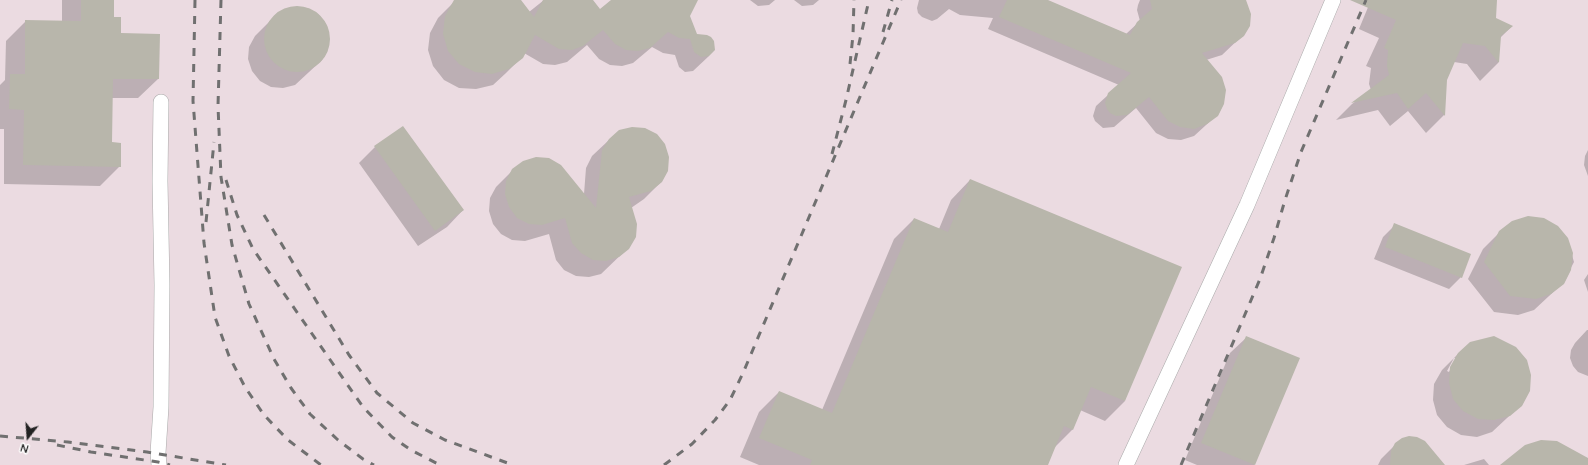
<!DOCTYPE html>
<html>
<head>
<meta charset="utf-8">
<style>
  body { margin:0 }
  #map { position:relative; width:1588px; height:465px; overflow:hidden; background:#f1f2e9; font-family:Quicksand,sans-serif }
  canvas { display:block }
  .north { position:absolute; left:8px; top:417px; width:40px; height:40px; -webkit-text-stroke:3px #fff; paint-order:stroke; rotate:197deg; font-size:11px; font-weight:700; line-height:16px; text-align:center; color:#222 }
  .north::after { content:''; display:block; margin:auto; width:14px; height:18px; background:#222; clip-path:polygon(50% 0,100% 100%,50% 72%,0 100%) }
</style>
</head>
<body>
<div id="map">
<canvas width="1588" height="465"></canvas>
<div class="north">N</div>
</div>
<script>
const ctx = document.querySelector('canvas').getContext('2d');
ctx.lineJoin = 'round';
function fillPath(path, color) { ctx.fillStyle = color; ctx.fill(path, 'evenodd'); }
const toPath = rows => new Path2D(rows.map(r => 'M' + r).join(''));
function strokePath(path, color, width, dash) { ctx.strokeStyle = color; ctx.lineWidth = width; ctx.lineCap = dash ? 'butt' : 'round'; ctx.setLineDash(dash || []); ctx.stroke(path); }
const industrial = toPath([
  [0,0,1588,0,1588,465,0,465]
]);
const shadow = toPath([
  [62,0,113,0,113,18,120,34,158,79,138,98,112,98,111,143,120,166,100,186,4,184,4,129,0,129,0,85,5,80,6,41,26,21,62,22],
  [456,0,520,0,529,12,544,0,592,0,600,10,612,0,695,0,689,16,696,35,709,56,693,71,685,72,679,67,675,55,663,53,652,47,633,63,622,66,610,65,599,59,587,45,567,62,555,65,543,64,524,53,522,57,506,73,493,85,476,89,459,88,444,80,433,66,428,50,430,33,438,18],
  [750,0,775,0,769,5,758,6],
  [794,0,819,0,813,5,802,6],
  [919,0,1046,0,1126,34,1140,21,1137,10,1138,5,1140,0,1245,0,1243,35,1222,55,1206,60,1217,115,1194,136,1181,140,1168,139,1156,133,1136,108,1114,127,1103,128,1095,121,1093,116,1096,106,1119,85,988,29,993,18,960,15,949,9,937,19,932,21,922,17,918,13,917,8],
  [1371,0,1494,0,1495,19,1511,27,1500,38,1498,63,1480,81,1467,64,1454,62,1446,80,1444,115,1426,133,1408,111,1390,126,1378,110,1336,120,1352,104,1371,90,1369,84,1371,68,1366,66,1379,38,1359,29],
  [294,7,307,8,318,14,326,24,329,36,328,49,322,60,295,85,283,88,271,87,260,81,252,71,248,59,249,47,255,36,272,19,282,11],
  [609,140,661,182,644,199,631,208,628,248,601,274,589,277,576,276,564,270,556,260,549,234,525,241,512,240,501,234,493,224,489,211,490,198,496,187,513,170,584,194,586,168,592,156],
  [375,147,463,210,447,227,418,246,359,163],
  [1588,150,1588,176,1584,165,1585,156],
  [970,180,1125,401,1105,421,1080,410,1072,430,1054,448,1047,465,759,465,740,457,759,412,779,392,822,410,894,239,914,219,939,229,951,200],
  [1395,225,1461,277,1449,289,1374,259,1383,237],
  [1500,232,1567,238,1574,262,1563,283,1534,310,1518,315,1494,312,1468,279,1483,249],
  [1588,274,1588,292,1584,280],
  [1587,330,1588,330,1588,376,1578,372,1573,366,1570,358,1571,350,1575,343],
  [1247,337,1298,359,1254,465,1197,465,1185,460,1230,353],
  [1459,353,1521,405,1492,432,1477,437,1461,435,1447,427,1437,415,1433,400,1434,384,1442,370,1454,358,1447,371,1449,372,1456,358,1454,358],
  [1396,444,1444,465,1378,465,1381,459],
  [1484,459,1489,465,1464,465]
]);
const building = toPath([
  [81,0,114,0,114,17,121,17,121,33,160,34,159,79,113,79,112,142,121,143,121,167,23,165,24,110,9,109,10,74,25,74,25,20,81,21],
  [454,0,521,0,534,17,543,0,593,0,600,9,611,0,698,0,690,16,697,34,707,35,711,37,714,41,715,50,709,56,701,57,694,52,690,39,679,38,668,32,650,48,638,51,626,50,615,44,603,30,583,46,572,50,559,49,535,35,523,58,509,69,492,74,475,72,459,64,448,51,443,34,445,16],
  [1007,0,1048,0,1130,35,1137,22,1152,9,1150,0,1246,0,1251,14,1250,26,1244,36,1235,43,1202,53,1222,77,1226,90,1224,104,1218,116,1207,124,1194,129,1180,127,1168,121,1149,97,1127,115,1116,116,1110,113,1107,109,1105,103,1108,93,1131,73,999,17],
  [1350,0,1497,0,1496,18,1513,26,1501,36,1499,63,1485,46,1463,43,1447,80,1445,116,1426,93,1408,109,1397,93,1351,103,1389,75,1387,66,1388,50,1384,48,1396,20],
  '264 39a33 33 0 1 1 66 0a33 33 0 1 1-66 0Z',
  [403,126,464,210,435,231,374,146],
  [632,127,645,128,657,134,665,144,669,157,668,171,662,182,651,191,629,197,637,224,636,237,629,249,619,257,606,261,593,260,581,253,572,243,565,218,542,225,529,224,517,218,509,207,505,194,506,181,512,169,523,161,536,157,549,158,561,165,596,208,602,150,609,139,619,130],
  [970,179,1182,267,1125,401,1091,387,1073,430,1064,426,1048,465,810,465,812,460,759,438,779,391,832,413,914,218,948,232],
  [1528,216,1544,218,1558,226,1568,238,1573,253,1571,270,1564,284,1551,294,1536,299,1510,296,1484,262,1499,231,1512,221],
  [1394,223,1471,254,1462,278,1385,247],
  [1246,336,1300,358,1255,465,1201,443],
  [1494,336,1516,347,1527,360,1531,375,1530,391,1522,406,1510,416,1494,420,1478,419,1463,411,1453,399,1449,383,1450,367,1458,353,1470,342],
  [1409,436,1417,437,1425,441,1445,465,1390,465,1391,451,1395,443,1402,438],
  [1541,440,1557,441,1588,458,1588,465,1500,465,1525,445]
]);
const service = toPath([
  [159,465,158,453,161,407,162,285,160,181,161,102],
  [1126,465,1247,205,1333,0]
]);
const rail = toPath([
  [195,0,193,101,204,243,215,317,229,356,245,387,264,415,288,440,321,465],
  [221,0,218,106,221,177,232,245,249,304,274,359,291,388,310,414,338,440,363,459,374,465],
  [883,32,892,0],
  [850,64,853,35,854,0],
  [832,154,846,100,869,0],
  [226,180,237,215,253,249,363,407,392,437,411,450,440,465],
  [264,215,349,355,377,393,413,423,445,440,513,465],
  [206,222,214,142],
  [0,436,68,442,147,452,226,465],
  [57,445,91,452,158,462,170,465],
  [664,465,692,444,715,420,730,400,743,373,901,0],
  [1181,465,1260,279,1274,238,1285,200,1301,152,1366,0]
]);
fillPath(industrial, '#ebdbe1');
fillPath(shadow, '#0003');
fillPath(building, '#b8b6ab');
strokePath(service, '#a9a9a9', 16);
strokePath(service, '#fff', 15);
strokePath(rail, '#707070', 3, [8, 8]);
</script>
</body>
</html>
